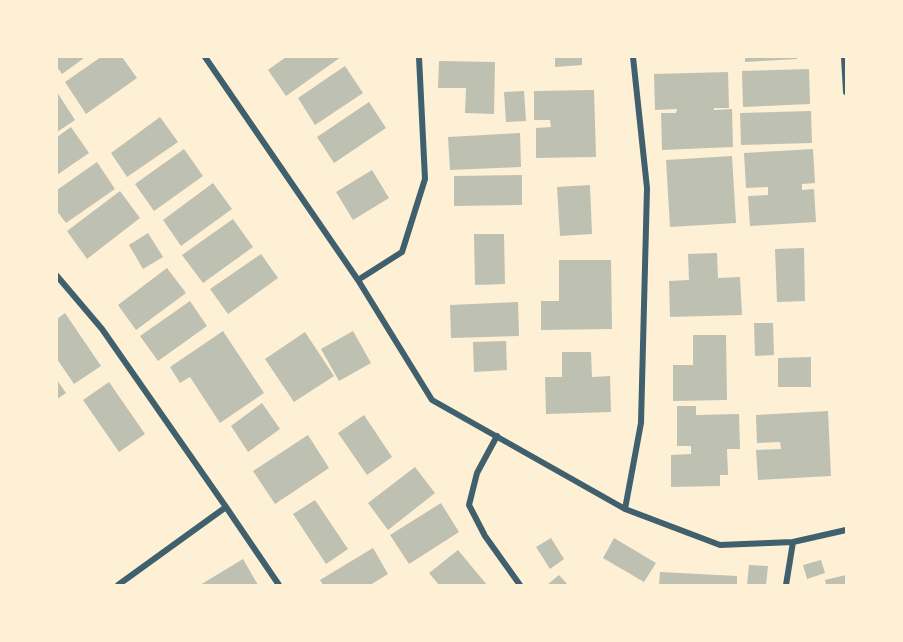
<!DOCTYPE html>
<html>
<head>
<meta charset="utf-8">
<style>
  body { margin:0 }
  #map { position:relative; width:903px; height:642px; overflow:hidden; background:#fdf0d5; font-family:"Archivo Narrow",sans-serif }
  canvas { display:block }
  .frame { position:absolute; inset:0; border:58px solid #fdf0d5; pointer-events:none }
</style>
</head>
<body>
<div id="map">
<canvas width="903" height="642"></canvas>
<div class="frame"></div>
</div>
<script>
const ctx = document.querySelector('canvas').getContext('2d');
ctx.lineJoin = 'round';
function fillPath(path, color) { ctx.fillStyle = color; ctx.fill(path, 'evenodd'); }
const toPath = rows => new Path2D(rows.map(r => 'M' + r).join(''));
function strokePath(path, color, width, dash) { ctx.strokeStyle = color; ctx.lineWidth = width; ctx.lineCap = dash ? 'butt' : 'round'; ctx.setLineDash(dash || []); ctx.stroke(path); }
const building = toPath([
  [57,57,83,57,84,58,62,74,57,67],
  [101,57,122,57,137,78,86,114,65,82],
  [286,57,341,57,286,96,268,70],
  [555,57,582,57,582,65,555,67],
  [745,57,797,57,797,59,745,62],
  [439,61,495,62,494,114,465,113,466,88,438,88],
  [345,66,363,93,315,125,298,98],
  [809,69,810,104,743,107,742,71],
  [728,72,729,108,714,108,714,110,732,109,733,147,662,150,661,113,676,113,677,109,655,110,654,74],
  [594,90,596,157,536,158,536,128,551,127,550,120,534,120,534,91],
  [524,91,526,121,506,122,504,92],
  [57,92,75,120,57,132],
  [369,102,386,128,334,163,317,137],
  [811,111,812,143,741,145,740,113],
  [160,117,178,142,127,177,111,153],
  [71,127,89,153,57,175,57,137],
  [520,133,521,167,450,170,448,137],
  [184,149,203,176,154,211,135,184],
  [813,149,815,183,802,184,802,190,814,189,816,222,750,226,748,196,768,195,768,187,746,188,744,153],
  [732,156,736,223,670,227,666,160],
  [97,162,115,189,66,223,57,211,57,190],
  [372,170,389,198,353,220,336,192],
  [522,175,522,205,454,206,454,176],
  [213,183,232,209,181,246,163,220],
  [590,185,592,234,560,236,557,187],
  [120,191,140,218,87,259,67,231],
  [233,219,253,247,203,283,182,255],
  [148,233,163,257,143,269,129,245],
  [474,234,504,234,505,284,475,285],
  [804,248,805,301,777,302,775,249],
  [717,253,718,278,740,277,742,315,670,317,669,281,689,280,688,254],
  [261,254,278,278,228,314,210,289],
  [559,260,611,260,612,329,541,330,541,301,559,301],
  [167,268,186,293,136,330,118,305],
  [190,301,207,326,158,361,140,336],
  [518,302,519,336,451,338,450,305],
  [65,313,101,366,74,384,57,359,57,319],
  [754,323,773,323,774,355,755,356],
  [223,331,264,393,220,423,190,377,180,383,170,367],
  [353,331,371,363,339,381,321,349],
  [305,332,334,376,294,402,265,359],
  [693,335,726,335,727,400,673,401,673,365,693,365],
  [506,341,507,370,474,372,473,342],
  [562,352,591,352,592,377,610,376,611,412,546,414,545,377,562,377],
  [811,357,811,387,778,387,778,358],
  [57,380,66,393,57,399],
  [109,382,145,434,119,452,83,400],
  [262,403,280,429,248,452,231,426],
  [677,406,696,406,696,415,739,414,740,449,727,449,728,475,720,475,720,486,671,487,671,455,691,454,691,446,677,446],
  [828,411,831,476,758,480,756,450,781,449,780,442,757,443,756,415],
  [364,415,392,457,367,475,338,433],
  [308,435,329,468,275,504,253,471],
  [415,467,435,493,388,530,368,503],
  [315,500,348,549,326,564,293,514],
  [441,503,459,532,409,564,390,535],
  [551,538,564,559,550,569,536,547],
  [614,538,656,563,644,582,603,558],
  [373,548,388,574,370,585,323,585,320,580],
  [458,550,487,585,439,585,429,573],
  [243,559,258,585,200,585],
  [821,560,825,573,807,579,803,565],
  [749,565,768,566,766,585,747,585],
  [660,572,737,576,737,585,659,585],
  [559,575,568,585,547,585],
  [846,575,846,585,826,585,825,580]
]);
const minor = toPath([
  [205,57,358,280,432,400,625,509,720,545,793,542,846,530],
  [844,57,846,92],
  [57,276,102,329,226,507],
  [358,280,402,252,425,179,419,57],
  [497,436,477,473,469,505,485,536,520,585],
  [625,509,641,423,647,188,633,57],
  [118,585,226,507,279,585],
  [786,585,793,542]
]);
fillPath(building, '#bec0b2');
strokePath(minor, '#3f606c', 6);
</script>
</body>
</html>
